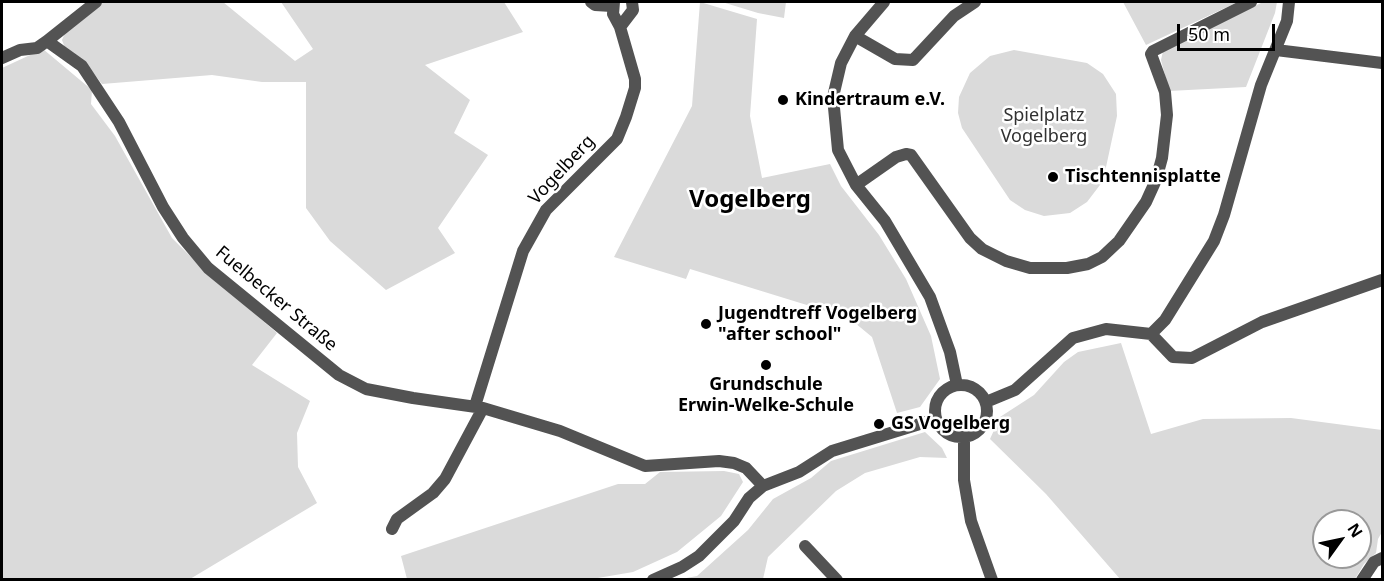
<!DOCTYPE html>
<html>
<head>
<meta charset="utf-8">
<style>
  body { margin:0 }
  #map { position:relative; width:1384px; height:581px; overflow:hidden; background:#fff; font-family:"Noto Sans",sans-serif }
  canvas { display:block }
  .frame { position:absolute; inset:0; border:3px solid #000; pointer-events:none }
  .north { position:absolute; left:1312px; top:509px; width:60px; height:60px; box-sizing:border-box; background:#fff; border:2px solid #999; border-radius:50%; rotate:57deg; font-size:16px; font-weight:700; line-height:24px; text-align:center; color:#000 }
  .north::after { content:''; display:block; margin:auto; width:21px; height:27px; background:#000; clip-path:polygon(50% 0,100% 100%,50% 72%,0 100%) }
  .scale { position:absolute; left:1177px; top:24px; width:98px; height:27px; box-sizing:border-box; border:3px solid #000; border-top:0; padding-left:8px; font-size:18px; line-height:21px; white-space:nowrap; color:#000; -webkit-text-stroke:4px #fff; paint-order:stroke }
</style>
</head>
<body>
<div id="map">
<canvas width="1384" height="581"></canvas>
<div class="frame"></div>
<div class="north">N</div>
<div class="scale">50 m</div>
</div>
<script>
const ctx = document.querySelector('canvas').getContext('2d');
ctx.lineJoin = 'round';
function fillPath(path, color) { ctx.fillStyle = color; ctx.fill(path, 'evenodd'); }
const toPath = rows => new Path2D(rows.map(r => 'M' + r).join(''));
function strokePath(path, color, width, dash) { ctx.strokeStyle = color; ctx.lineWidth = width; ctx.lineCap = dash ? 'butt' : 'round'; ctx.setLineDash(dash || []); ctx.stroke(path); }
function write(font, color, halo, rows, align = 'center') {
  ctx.font = font + ' "Noto Sans",sans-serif'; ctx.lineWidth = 5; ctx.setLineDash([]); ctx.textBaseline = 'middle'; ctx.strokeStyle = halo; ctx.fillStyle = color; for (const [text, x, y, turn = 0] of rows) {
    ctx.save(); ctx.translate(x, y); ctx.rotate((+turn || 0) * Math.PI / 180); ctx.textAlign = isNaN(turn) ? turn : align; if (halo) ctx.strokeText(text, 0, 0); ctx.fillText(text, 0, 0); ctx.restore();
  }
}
const green = toPath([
  [101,2,223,2,295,61,313,49,281,2,504,2,523,32,425,65,470,100,454,133,488,155,438,228,455,253,386,290,330,241,306,208,306,82,262,82,212,75,102,84,85,62,65,48,62,40,65,33],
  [700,2,757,19,750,116,762,178,830,164,841,186,879,235,906,279,931,336,940,379,920,407,897,413,872,337,849,318,690,269,686,279,614,257,692,106],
  [722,2,786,2,784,18,758,13],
  [1123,2,1238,2,1146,45],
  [1263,2,1277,2,1275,13,1246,87,1169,91,1161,60,1163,51],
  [43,49,92,90,91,104,115,136,172,238,206,272,277,333,252,365,310,401,297,433,298,467,317,503,190,579,2,580,2,68],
  [1014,50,1087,63,1103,74,1116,94,1117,116,1103,181,1087,202,1070,213,1044,216,1025,210,1010,200,962,128,958,113,959,97,970,73,990,56],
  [1121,343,1151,434,1203,419,1291,418,1382,430,1382,532,1378,539,1376,553,1364,564,1355,579,1120,579,1046,494,990,439,1000,417,1034,395,1064,362,1078,352],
  [1324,521,1360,521,1360,557,1324,557],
  [925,432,942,448,947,458,920,457,865,473,836,491,768,557,763,579,681,579,697,576,748,530,773,499,811,478,831,461],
  [724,471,739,474,743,482,721,516,677,552,633,572,586,580,407,579,401,556,618,484,645,484,660,472]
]);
const minor = toPath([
  [591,2,595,5,612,6],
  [884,2,855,36,841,63,833,97,838,150,856,185,885,221,930,297,950,352,957,385],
  [620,27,633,10,632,2],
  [855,36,895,59,913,60,954,16,975,2],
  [47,41,96,2],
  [1276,50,1382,63],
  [2,58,20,50,37,48,47,41,82,66,119,122,163,207,183,238,208,268,339,375,366,389,413,398,483,408,560,431,645,466,719,461,734,463,746,468,763,486],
  [856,185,896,157,906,154,911,155,970,238,982,249,1006,261,1030,268,1067,268,1088,264,1102,257,1119,241,1146,202,1156,180,1162,158,1167,115,1165,92,1151,54,1153,51,1251,2],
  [1151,334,1165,320,1214,241,1224,215,1261,85,1287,21,1289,2],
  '935 411a26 26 0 1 1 52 0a26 26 0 1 1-52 0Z',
  [986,402,1015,390,1073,338,1106,329,1151,334,1173,357,1192,358,1262,322,1382,280],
  [475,406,523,251,546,210,617,139,626,117,635,88,635,79,620,27,613,14,614,2],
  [964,437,964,480,971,521,992,580],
  [392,529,397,519,433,493,445,479,483,408],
  [805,546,837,580],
  [653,580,682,567,699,556,734,521,749,498,763,486,799,472,832,451,936,419],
  [1362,580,1374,562,1382,558]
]);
const markers = [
  [783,100,6,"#000"],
  [1053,177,6,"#000"],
  [706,324,6,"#000"],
  [766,365,6,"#000"],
  [879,424,6,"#000"]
];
const poiNames = [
  ["Kindertraum e.V.",795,100],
  ["Tischtennisplatte",1065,177],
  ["Jugendtreff Vogelberg",718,314],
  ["\"after school\"",718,335],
  ["Grundschule",766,385,"center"],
  ["Erwin-Welke-Schule",766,406,"center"],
  ["GS Vogelberg",891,424]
];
const parkNames = [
  ["Spielplatz",1044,116],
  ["Vogelberg",1044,137]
];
const streetNames = [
  ["Vogelberg",562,170,-47],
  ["Fuelbecker Straße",276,299,40]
];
const districtNames = [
  ["Vogelberg",750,200]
];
fillPath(green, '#dadada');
strokePath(minor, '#535353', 12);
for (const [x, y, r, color] of markers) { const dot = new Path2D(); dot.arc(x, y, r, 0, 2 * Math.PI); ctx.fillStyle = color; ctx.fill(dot); strokePath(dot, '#fff', 2); }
write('bold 18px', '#000', '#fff', poiNames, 'left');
write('18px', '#313131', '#fff', parkNames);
write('18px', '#000', '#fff', streetNames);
write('bold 24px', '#000', '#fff', districtNames);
</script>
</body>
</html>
